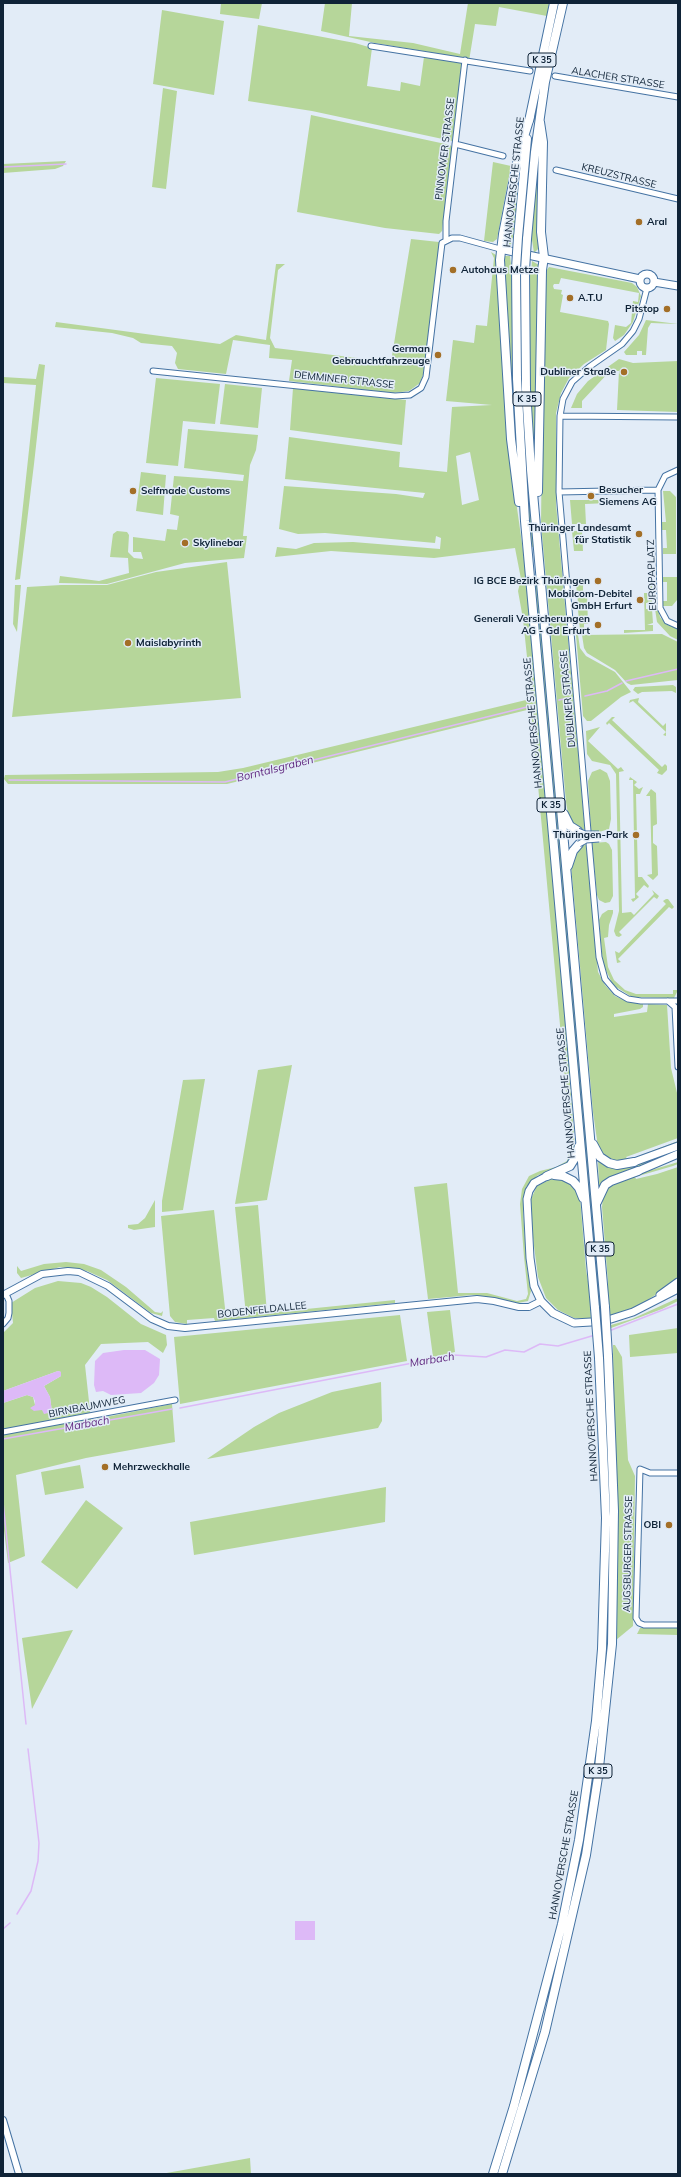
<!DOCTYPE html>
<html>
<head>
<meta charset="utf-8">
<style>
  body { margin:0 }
  #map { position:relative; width:681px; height:2177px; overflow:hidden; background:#e2ecf7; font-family:Mulish,sans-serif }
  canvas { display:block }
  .frame { position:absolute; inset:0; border:4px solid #0f2337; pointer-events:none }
</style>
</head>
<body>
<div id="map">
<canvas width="681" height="2177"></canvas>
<div class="frame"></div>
</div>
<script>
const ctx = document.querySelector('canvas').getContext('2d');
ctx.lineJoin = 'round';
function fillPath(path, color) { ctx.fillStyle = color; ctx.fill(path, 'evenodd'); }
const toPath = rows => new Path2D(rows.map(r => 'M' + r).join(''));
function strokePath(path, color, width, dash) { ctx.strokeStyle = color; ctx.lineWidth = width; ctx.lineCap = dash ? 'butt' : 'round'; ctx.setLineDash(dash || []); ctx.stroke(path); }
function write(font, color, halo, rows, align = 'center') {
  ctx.font = font + ' Mulish,sans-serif'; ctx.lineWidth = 3; ctx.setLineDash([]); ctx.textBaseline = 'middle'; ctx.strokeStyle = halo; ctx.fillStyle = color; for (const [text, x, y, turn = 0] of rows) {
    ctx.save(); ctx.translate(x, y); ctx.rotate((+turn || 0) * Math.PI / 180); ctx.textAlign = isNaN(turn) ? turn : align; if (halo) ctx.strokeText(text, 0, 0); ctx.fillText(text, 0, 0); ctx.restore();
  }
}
const green = toPath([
  [221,3,262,3,259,19,220,14],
  [325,3,352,3,349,36,413,43,460,54,468,3,551,3,547,16,499,7,496,26,475,24,469,61,465,58,375,43,321,31],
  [162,10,224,21,214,95,153,84],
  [258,25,355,43,372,48,367,86,400,91,401,82,420,86,424,57,464,62,452,141,312,111,248,101],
  [163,88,177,91,166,189,152,187],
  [311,115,450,145,452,147,442,231,439,234,385,228,297,212],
  [523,141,515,232,510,247,505,245,505,241],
  [539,149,540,247,534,253,531,233],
  [66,161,63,166,55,169,3,173,3,164],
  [493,162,511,166,497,239,493,242,484,241],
  [411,239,439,242,440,244,423,375,420,383,409,391,393,393,289,381,292,360,269,358,270,345,233,340,226,374,178,369,175,363,177,353,172,346,141,343,133,338,112,333,55,327,56,322,220,344,236,335,266,340,276,264,285,264,278,270,270,338,275,348,391,362],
  [491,252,496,255,497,261,509,451,526,572,569,1046,569,1069,575,1149,570,1162,559,1170,538,1175,526,1187,523,1211,527,1268,531,1291,528,1301,518,1303,496,1298,472,1295,428,1299,414,1187,447,1183,458,1293,487,1293,517,1301,526,1299,528,1294,524,1257,520,1204,522,1189,529,1176,540,1171,556,1167,567,1161,571,1145,531,709,227,784,8,784,4,779,5,775,218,772,243,768,526,700,531,695,523,619,518,591,521,579,515,548,434,558,331,551,275,557,277,547,296,549,314,543,353,542,440,549,441,538,436,536,435,543,325,533,298,534,279,529,284,486,396,494,423,498,425,493,285,479,289,437,400,452,399,467,447,472,452,407,492,405,446,401,453,340,474,343,476,325,487,326,494,258],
  [470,452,479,500,462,505,456,456],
  [505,256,510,256,513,281,519,469,517,469,503,259],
  [532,261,539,265,536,485,529,367,529,272,531,272],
  [549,267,632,283,637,287,641,296,633,322,624,335,615,341,613,338,615,325,626,327,631,323,633,301,638,302,639,293,561,278,559,284,554,284,553,286,554,289,562,290,561,294,563,295,560,312,608,321,609,324,606,350,584,364,569,378,561,393,556,413,556,504,585,830,574,826,568,814,566,802,541,523,544,274],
  [646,320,678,324,651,323,648,328,646,355,642,355,642,351,637,351,637,355,626,355,624,352,639,335],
  [520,333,522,333,534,547,531,547,522,429],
  [619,359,633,363,678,361,678,412,617,410,619,371,610,371,582,401,582,408,571,408,577,394,588,381],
  [39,364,45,365,34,464,20,579,15,580,36,385,3,383,3,377,36,379],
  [156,378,220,384,215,424,183,421,178,466,146,463],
  [225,384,262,388,258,428,220,424],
  [293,388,406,400,402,445,290,430],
  [188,429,258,435,256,450,250,465,243,536,247,536,244,558,185,563,107,584,59,583,60,576,99,581,129,573,128,558,110,557,113,534,117,531,127,532,129,535,128,552,134,558,143,559,141,552,133,552,133,537,165,541,167,529,177,530,179,516,170,514,174,476,243,481,244,475,184,468],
  [141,472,166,475,163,515,136,511],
  [663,491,670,491,676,497,676,554,663,554,663,548,667,548,666,530,662,530,662,522,666,522],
  [570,500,609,500,609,503,585,504,586,524,572,524],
  [572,531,582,531,583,551,574,551],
  [227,562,241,698,12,717,27,587,61,585,107,585,156,572],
  [663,577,677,577,677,600,672,606,663,606,663,601,667,601,667,582,663,582],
  [537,579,596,1250,601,1307,599,1308,534,580],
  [648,583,652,583,652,603,646,603,646,609,652,609,653,623,647,625,653,625,653,631,624,633,624,630,645,630,644,593,648,593],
  [576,584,583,584,583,593,587,593,588,624,584,624,584,632,580,630,578,610,585,609,585,603,578,603],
  [15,585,21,585,17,632,13,624],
  [655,609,658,609,660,617,666,624,678,629,678,640,670,636,657,622],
  [662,634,678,642,678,680,631,685,627,683,615,670,587,653,584,648,582,635],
  [576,635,578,635,580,648,586,656,615,672,631,692,621,697,591,721,587,721,583,716],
  [673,685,676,687,676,693,672,691,642,692,638,694,633,690,635,687],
  [639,698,638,702,663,726,666,723,666,736,663,735,666,732,633,701,629,703,630,700],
  [612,717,615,717,612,720,662,767,665,764,667,766,667,770,662,775,657,773,659,770,609,723,607,725,606,723],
  [600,727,588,741,618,769,621,767,624,771,619,772,622,913,631,912,634,915,654,894,652,890,659,896,657,899,654,897,619,932,622,935,619,937,616,936,614,931,619,911,616,774,610,765,592,761,587,754,586,731],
  [600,769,607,773,610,781,611,819,609,829,599,832,591,831,588,781,592,772],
  [630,777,637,782,634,785,639,789,643,787,640,794,636,794,638,877,642,877,649,886,648,888,644,885,636,894,639,897,633,902,631,899,635,898,633,780,629,780],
  [651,789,656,793,657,824,653,826,653,843,657,846,658,875,653,880,647,875,652,874,650,796,646,796],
  [606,842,609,844,612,850,613,896,610,902,605,903,599,900,597,895,592,843],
  [586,844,598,972,605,985,615,996,628,1002,643,1004,643,1007,640,1009,614,1014,614,1017,647,1012,648,1004,667,1005,671,1068,678,1097,678,1138,626,1157,628,1160,678,1141,678,1143,637,1158,617,1162,604,1157,598,1147,593,1112,571,865,572,859,579,848],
  [666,899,668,899,674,907,672,909,669,907,618,959,621,962,617,963,615,951,619,953,664,906,666,904,663,901],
  [608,910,613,910,613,913,609,925,608,937,604,938,608,967,614,980,625,990,636,994,673,994,673,990,678,990,674,998,632,997,613,985,603,964,599,920,602,914],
  [292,1065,267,1200,235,1204,258,1070],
  [205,1079,183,1210,162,1212,162,1201,183,1080],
  [678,1148,678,1151,656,1159,599,1186,598,1160,606,1164],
  [678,1162,678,1164,673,1166,635,1177,636,1179,657,1174,678,1167,678,1280,640,1305,610,1316,608,1307,608,1282,602,1207,603,1197,610,1186,635,1175],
  [553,1178,561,1179,573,1185,580,1197,586,1270,590,1293,591,1319,574,1318,558,1310,546,1298,538,1277,532,1230,531,1199,537,1186],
  [155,1200,155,1227,134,1230,128,1228,128,1225,138,1224,145,1218],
  [258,1205,267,1313,395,1300,395,1303,226,1320,215,1321,214,1318,187,1320,187,1324,175,1322,170,1316,161,1216,214,1210,226,1317,246,1315,235,1207],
  [66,1262,84,1264,101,1270,126,1287,155,1312,161,1313,163,1311,162,1316,151,1313,107,1280,87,1271,60,1267,21,1278,17,1273,17,1266,21,1271,44,1264],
  [58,1281,81,1283,91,1287,107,1297,141,1324,166,1335,167,1345,163,1353,148,1342,101,1344,85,1365,91,1420,172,1404,175,1442,86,1458,16,1475,25,1556,8,1563,3,1522,3,1403,27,1395,33,1397,35,1405,42,1410,52,1412,50,1397,44,1386,61,1376,61,1372,58,1371,3,1391,3,1333,13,1323,11,1303,35,1288],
  [678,1298,678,1301,662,1309,611,1328,611,1325,632,1319],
  [450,1310,455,1352,433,1357,427,1312],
  [400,1315,407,1361,180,1404,174,1337],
  [678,1328,678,1353,630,1357,629,1335],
  [613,1345,615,1345,622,1357,628,1460,635,1476,633,1626,616,1640],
  [381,1382,382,1421,378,1428,207,1459,254,1427,279,1413,332,1392],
  [80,1465,84,1488,45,1495,41,1472],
  [386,1487,385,1522,194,1555,190,1522],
  [86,1500,123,1528,77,1589,41,1562],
  [640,1628,678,1628,678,1635,637,1634],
  [73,1630,32,1709,22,1638],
  [250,2158,251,2174,161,2174]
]);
const water = toPath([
  [124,1350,145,1350,160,1359,159,1375,154,1383,141,1393,111,1395,103,1391,96,1392,94,1385,95,1361,103,1353],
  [58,1371,61,1372,61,1376,44,1386,50,1397,52,1412,44,1414,42,1410,34,1411,30,1408,35,1405,35,1401,33,1397,27,1395,3,1403,3,1391],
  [295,1921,315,1921,315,1940,295,1940]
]);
const stream = toPath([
  [3,167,66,164],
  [626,681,678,669],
  [585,696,607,691,622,683],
  [559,700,568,698],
  [9,780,225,782,535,705],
  [609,1331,678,1304],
  [180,1408,454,1355,486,1357,505,1350,524,1352,540,1344,558,1346,595,1335],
  [3,1439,172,1409],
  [3,1502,26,1724],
  [17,1914,31,1891,38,1861,39,1843,28,1749],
  [3,1929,10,1923]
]);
const minor = toPath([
  [371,46,530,71],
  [555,76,678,97],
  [455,144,503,156],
  [556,170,678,199],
  [446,240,446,221,465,60],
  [153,371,395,396,410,395,421,388,426,377,442,243,452,238,460,238,500,249],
  [560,416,678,417],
  [678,470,665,476,658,490,660,608,667,621,678,626],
  [559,492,658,490],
  [588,831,559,492,560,416,563,399,572,382,589,367,622,344,633,331,639,319,647,288],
  [589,843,599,957,605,979,616,992,628,999,641,1001,678,1001],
  [668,1001,675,1007,678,1067],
  [3,1324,8,1318,9,1313,9,1301,6,1294],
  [3,1432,175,1400],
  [678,1473,650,1473,640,1469,636,1618,639,1623,644,1625,678,1625]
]);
const tertiary = toPath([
  [3,1295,42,1274,68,1271,79,1272,108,1286,152,1319,168,1326,185,1328,477,1299,494,1301,519,1307,529,1307,541,1301],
  [3,2120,19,2174]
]);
const secondary = toPath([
  [500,249,640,279],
  '640 281a7 7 0 1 1 14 0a7 7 0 1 1-14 0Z',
  [654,282,678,286],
  [634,1162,678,1146],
  [638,1171,678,1154],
  [547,1176,534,1183,529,1191,527,1199,530,1258,534,1286,541,1301,553,1313,574,1323,591,1322],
  [660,1295,678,1282],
  [611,1319,633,1312,678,1289]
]);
const trunk = toPath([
  [529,121,554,3],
  [518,237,527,139],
  [527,239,535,152,545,82,563,3],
  [516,268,517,379,525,521,595,1308],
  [525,270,526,389,531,470,605,1307],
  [538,492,542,270,544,257,541,232,543,142,540,122],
  [519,502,511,439,500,260,503,234,519,153,530,117],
  [564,814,570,826,578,831],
  [568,866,573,851,579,844],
  [593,1144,600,1157,609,1163,617,1165,634,1162],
  [554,1175,563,1176,573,1181,579,1188,583,1198],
  [547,1176,570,1166,575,1158,579,1146],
  [597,1202,605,1185,611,1181,638,1171],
  [493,2174,514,2106,562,1924,579,1840,596,1721,602,1649,606,1518,599,1358],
  [502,2174,545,2032,586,1855,598,1777,612,1644,614,1511,608,1356]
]);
const minorBridge = toPath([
  [578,831,585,834,599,834],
  [579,844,586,840,599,839]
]);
const trunkBridge = toPath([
  [516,268,518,237],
  [525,270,527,239],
  [605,1307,608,1356],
  [595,1308,599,1358]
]);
const markers = [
  [639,222,4,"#a36f27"],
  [453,270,4,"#a36f27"],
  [570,298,4,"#a36f27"],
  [667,309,4,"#a36f27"],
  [438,355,4,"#a36f27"],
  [624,372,4,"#a36f27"],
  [133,491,4,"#a36f27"],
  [591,496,4,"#a36f27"],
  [639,534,4,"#a36f27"],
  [185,543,4,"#a36f27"],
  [598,581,4,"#a36f27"],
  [640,600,4,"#a36f27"],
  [598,625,4,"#a36f27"],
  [128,643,4,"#a36f27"],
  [636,835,4,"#a36f27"],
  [105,1467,4,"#a36f27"],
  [669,1525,4,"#a36f27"]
];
const shields = [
  [542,60,28],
  [527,399,28],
  [551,805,28],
  [600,1249,28],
  [598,1771,28]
];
const shieldNames = [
  ["K 35",542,60],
  ["K 35",527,399],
  ["K 35",551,805],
  ["K 35",600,1249],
  ["K 35",598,1771]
];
const streetNames = [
  ["ALACHER STRASSE",618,78,9],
  ["PINNOWER STRASSE",445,149,-83],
  ["KREUZSTRASSE",619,176,14],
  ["HANNOVERSCHE STRASSE",514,182,-84],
  ["DEMMINER STRASSE",344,380,6],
  ["EUROPAPLATZ",652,575,-92],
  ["DUBLINER STRASSE",568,699,-95],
  ["HANNOVERSCHE STRASSE",533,723,-95],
  ["HANNOVERSCHE STRASSE",566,1093,-95],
  ["BODENFELDALLEE",262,1310,-6],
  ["BIRNBAUMWEG",87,1407,-11],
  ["HANNOVERSCHE STRASSE",591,1416,-93],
  ["AUGSBURGER STRASSE",628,1554,-89],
  ["HANNOVERSCHE STRASSE",564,1855,-80]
];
const poiNames = [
  ["Aral",647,222,"left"],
  ["Autohaus Metze",461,270,"left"],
  ["A.T.U",578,298,"left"],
  ["Pitstop",659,309],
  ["German",430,349],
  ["Gebrauchtfahrzeuge",430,361],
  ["Dubliner Straße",616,372],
  ["Besucher",599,490,"left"],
  ["Siemens AG",599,502,"left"],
  ["Selfmade Customs",141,491,"left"],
  ["Thüringer Landesamt",631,528],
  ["für Statistik",631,540],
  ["Skylinebar",193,543,"left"],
  ["IG BCE Bezirk Thüringen",590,581],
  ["Mobilcom-Debitel",632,594],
  ["GmbH Erfurt",632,606],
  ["Generali Versicherungen",590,619],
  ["AG - Gd Erfurt",590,631],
  ["Maislabyrinth",136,643,"left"],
  ["Thüringen-Park",628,835],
  ["Mehrzweckhalle",113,1467,"left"],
  ["OBI",661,1525]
];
const waterNames = [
  ["Borntalsgraben",275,769,-14],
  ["Marbach",432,1360,-9],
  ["Marbach",87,1424,-10]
];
fillPath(green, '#b6d69a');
fillPath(water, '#ddb9f7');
strokePath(stream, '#ddb9f7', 1.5);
strokePath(minor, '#4573a3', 7);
strokePath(tertiary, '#4573a3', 8);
strokePath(secondary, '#4573a3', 9);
strokePath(trunk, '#4573a3', 10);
strokePath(minor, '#fff', 5);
strokePath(tertiary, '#fff', 6);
strokePath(secondary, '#fff', 7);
strokePath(trunk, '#fff', 8);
strokePath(minorBridge, '#4573a3', 7, []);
strokePath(trunkBridge, '#4573a3', 10, []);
strokePath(minorBridge, '#fff', 5);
strokePath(trunkBridge, '#fff', 8);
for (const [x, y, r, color] of markers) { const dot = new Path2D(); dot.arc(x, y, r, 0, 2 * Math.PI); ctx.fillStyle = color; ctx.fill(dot); strokePath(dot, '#e2ecf7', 1.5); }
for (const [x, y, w] of shields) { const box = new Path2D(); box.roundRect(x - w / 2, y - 7, w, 14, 3); ctx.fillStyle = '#e2ecf7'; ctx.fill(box); strokePath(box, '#0f2337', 1); }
write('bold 9px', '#0f2337', null, shieldNames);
write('10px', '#0f2337', '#e2ecf7', streetNames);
write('bold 10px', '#0f2337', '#e2ecf7', poiNames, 'right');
write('italic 11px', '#5f267f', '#e2ecf7', waterNames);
</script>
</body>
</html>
